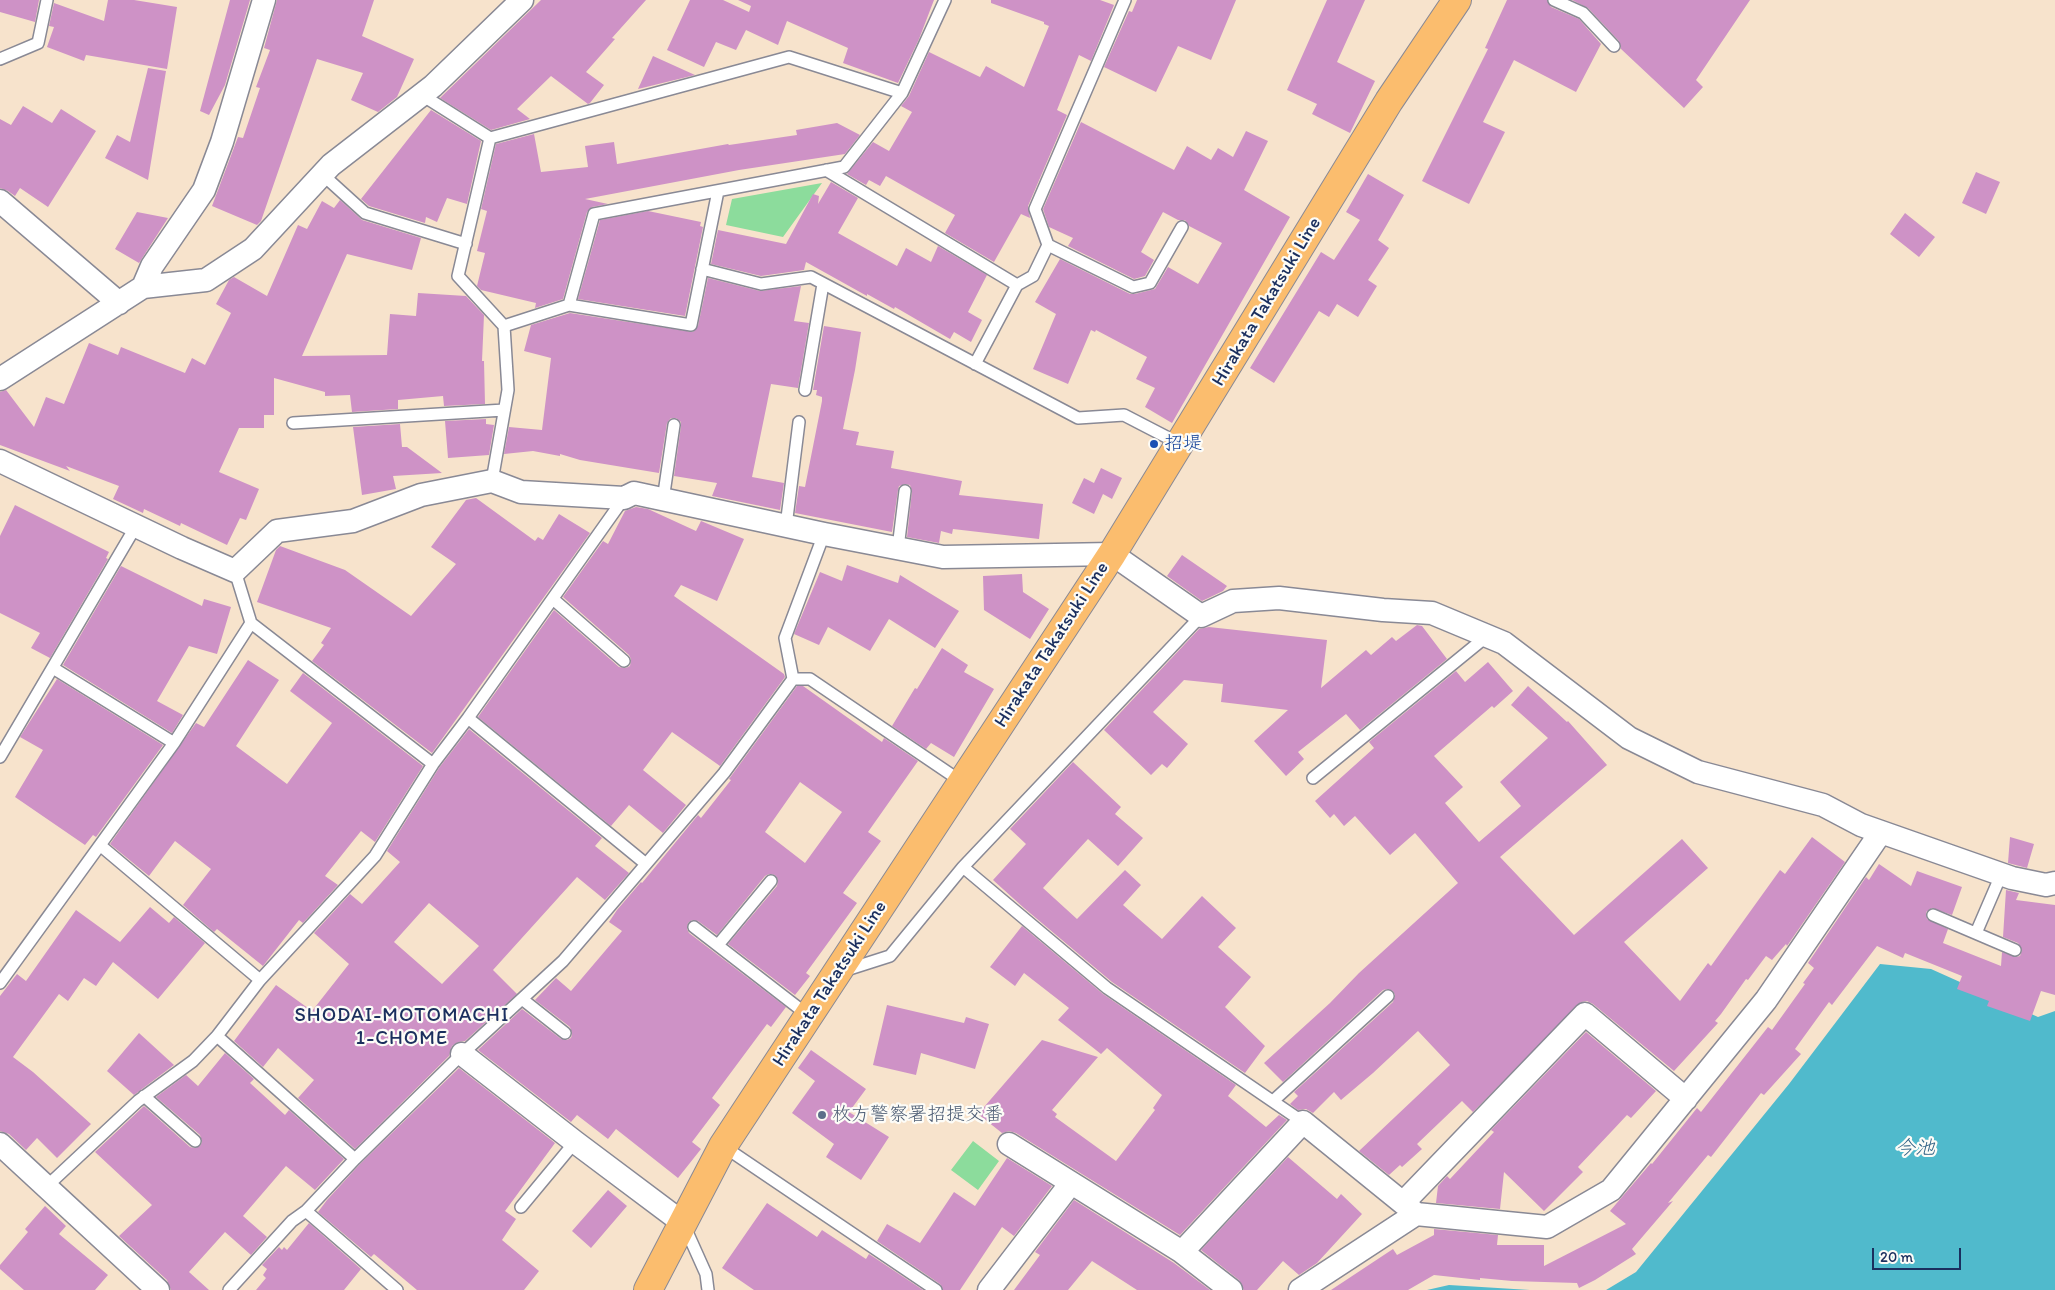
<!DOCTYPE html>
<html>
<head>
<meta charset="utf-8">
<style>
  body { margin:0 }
  #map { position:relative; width:2055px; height:1290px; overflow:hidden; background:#f7e3cc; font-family:Itim,sans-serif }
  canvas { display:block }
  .scale { position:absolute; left:1872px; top:1248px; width:89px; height:22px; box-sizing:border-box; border:2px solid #1b2f5e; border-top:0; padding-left:6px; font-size:15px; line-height:18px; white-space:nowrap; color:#1b2f5e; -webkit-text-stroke:4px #fdfcf7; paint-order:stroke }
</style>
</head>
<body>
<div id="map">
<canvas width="2055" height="1290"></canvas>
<div class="scale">20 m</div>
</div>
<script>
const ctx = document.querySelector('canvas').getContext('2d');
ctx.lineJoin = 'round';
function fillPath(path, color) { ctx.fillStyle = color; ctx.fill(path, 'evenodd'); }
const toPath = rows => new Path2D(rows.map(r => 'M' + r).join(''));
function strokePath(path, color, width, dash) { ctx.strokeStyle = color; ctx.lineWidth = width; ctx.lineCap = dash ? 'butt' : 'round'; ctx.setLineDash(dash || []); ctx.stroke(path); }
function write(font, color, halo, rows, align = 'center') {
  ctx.font = font + ' Itim,"Klee One",sans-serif'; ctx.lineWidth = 4.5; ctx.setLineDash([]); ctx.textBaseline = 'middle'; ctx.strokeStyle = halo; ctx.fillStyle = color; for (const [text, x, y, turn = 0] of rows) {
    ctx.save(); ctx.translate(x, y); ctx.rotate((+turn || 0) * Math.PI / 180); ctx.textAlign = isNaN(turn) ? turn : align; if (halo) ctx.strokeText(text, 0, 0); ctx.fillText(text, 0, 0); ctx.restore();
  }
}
const green = toPath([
  [822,183,783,237,726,225,732,199],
  [973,1141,999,1161,978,1190,951,1170]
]);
const water = toPath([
  [1880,964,1931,969,2038,1017,2055,1011,2055,1290,1606,1290,1636,1272,1789,1084],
  [1449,1285,1530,1290,1427,1290]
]);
const building = toPath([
  [0,0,39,0,35,22,0,12],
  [108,0,134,0,177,7,167,69,86,55,84,61,47,47,54,27,49,26,54,3,104,21],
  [230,0,250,0,225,85,209,115,200,111],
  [277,0,374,0,362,36,414,59,397,97,378,112,351,100,363,73,317,59,261,221,257,225,212,206,238,137,243,138,260,88,256,87,270,50,264,48],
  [541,0,646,0,612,38,615,39,586,72,604,85,590,103,588,104,551,76,517,109,530,119,491,130,440,98],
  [690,0,723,0,749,12,751,6,738,0,934,0,919,39,898,83,843,63,848,48,787,21,778,45,746,30,736,50,716,42,704,67,667,50],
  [991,0,1100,0,1114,5,1091,61,1079,55,1057,110,1067,115,1028,206,1030,218,1021,214,994,262,945,233,955,215,886,176,880,186,869,180,866,185,847,174,873,142,889,151,912,112,901,106,909,96,929,52,980,77,986,66,1024,87,1049,26,1044,24,1044,22,991,3],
  [1137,0,1236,0,1211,60,1178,46,1156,92,1104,67,1129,11,1132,12],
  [1327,0,1365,0,1337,62,1375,81,1350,133,1312,114,1317,104,1287,90],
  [1507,0,1547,0,1551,7,1579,19,1601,44,1576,92,1514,60,1483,122,1505,132,1469,204,1422,181,1488,49,1485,48],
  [1572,0,1750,0,1696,80,1703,87,1684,108,1621,49,1619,41,1588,8],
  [653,56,695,75,638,89],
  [148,68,166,71,148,180,105,158,117,135,130,142],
  [23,106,52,123,61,109,96,131,48,207,20,188,15,196,8,191,0,188,0,119,11,125],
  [431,110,481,141,467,204,447,198,437,222,426,217,425,223,369,206,361,199],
  [1081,122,1174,170,1187,146,1211,160,1218,148,1233,157,1246,131,1268,141,1244,190,1290,217,1172,423,1145,407,1155,388,1136,379,1147,357,1096,330,1095,332,1091,330,1068,384,1033,369,1056,314,1035,302,1060,259,1130,294,1135,294,1155,289,1168,267,1198,284,1222,243,1189,226,1185,220,1178,220,1163,212,1141,252,1154,260,1145,276,1134,279,1068,246,1073,238,1049,227,1043,209],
  [837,123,860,135,845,154,739,170,585,199,608,204,592,207,587,212,563,299,535,308,536,303,481,290,477,286,485,253,477,251,487,211,481,209,496,144,534,134,541,172,588,167,585,146,614,142,617,164,728,144,729,145,797,135,796,130],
  [1976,172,2000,182,1986,214,1962,203],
  [1368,174,1404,195,1378,240,1389,248,1368,280,1377,286,1358,317,1337,304,1329,317,1319,311,1274,383,1250,368,1321,252,1334,260,1360,220,1346,212],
  [831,182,858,198,838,233,897,266,906,248,931,262,938,246,987,275,968,312,982,320,971,342,954,332,950,339,895,307,894,309,867,294,867,296,806,262,804,270,761,276,711,264,718,230,786,244,813,194,819,196,818,204],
  [340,200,362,220,421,238,412,270,347,254,302,356,387,355,390,314,416,316,418,293,466,296,484,315,482,361,484,361,485,404,444,406,443,396,398,400,398,409,352,412,350,395,325,396,325,392,274,378,274,415,264,415,264,428,239,428,219,472,259,489,246,520,240,518,227,545,181,523,180,526,144,509,143,513,113,499,119,486,66,466,70,471,0,445,0,392,6,390,34,427,46,397,64,404,89,343,118,355,121,347,185,373,192,358,205,365,231,313,216,304,229,280,234,277,267,296,298,225,307,229,322,201,334,208],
  [648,211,701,222,700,226,703,227,685,316,578,299,600,220],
  [137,212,168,218,139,263,115,249],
  [1905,213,1935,237,1919,257,1890,234],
  [708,278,760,291,801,286,794,321,809,323,798,388,771,384,752,477,784,483,780,510,712,496,717,483,674,476,681,426,681,422,676,418,671,418,667,423,659,473,580,460,560,454,560,456,533,451,504,454,509,427,542,430,551,358,524,351,531,325,570,313,693,332,698,326],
  [824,326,861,332,855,370,843,429,859,432,856,445,894,451,891,468,962,481,959,495,1043,504,1039,539,953,529,952,534,941,531,939,543,907,537,912,491,910,485,905,484,899,486,898,490,892,532,795,513,799,486,805,487,822,401,822,397,816,395,817,390,813,390],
  [486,419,486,424,494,425,489,455,448,458,445,421],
  [400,424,402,447,407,447,442,473,393,476,396,489,362,495,353,427],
  [1101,468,1122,478,1112,499,1103,494,1094,514,1072,503,1084,478,1094,483],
  [476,498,535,541,538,537,543,540,559,514,590,533,432,753,312,661,324,645,321,643,331,628,257,602,276,550,280,546,345,570,411,616,456,564,431,547,466,500],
  [15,505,109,552,106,558,108,559,50,658,31,648,40,633,0,613,0,536],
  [636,507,648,509,696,531,701,521,744,539,717,601,681,585,674,596,784,674,785,677,720,766,672,732,643,770,686,805,663,833,629,805,611,826,478,717,554,610,619,667,626,668,630,666,631,659,629,655,563,597,603,541,608,544,625,511],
  [1182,555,1227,586,1223,591,1202,601,1167,576],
  [847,565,898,583,900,575,959,611,935,648,889,619,870,651,828,627,819,645,794,634,820,572,842,581],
  [121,566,202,606,204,599,231,607,217,654,189,646,157,701,183,715,172,733,63,665],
  [1022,574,1023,592,1049,609,1030,639,984,610,983,576],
  [1417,625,1422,626,1447,659,1360,730,1346,714,1298,752,1304,759,1286,776,1254,741,1288,710,1221,702,1223,684,1184,680,1153,712,1188,744,1167,768,1162,764,1151,775,1104,730,1199,629,1209,627,1327,640,1321,688,1366,650,1371,655,1392,637,1396,641],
  [942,648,968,665,964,672,994,689,954,757,931,743,926,749,892,726,915,688,917,689],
  [248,660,279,680,236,746,287,784,332,723,290,691,303,673,423,766,375,842,361,831,325,876,338,885,303,923,299,920,263,966,217,929,214,932,183,905,211,869,175,841,149,876,110,844,196,723,204,727],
  [1488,662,1513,691,1494,708,1492,706,1434,756,1463,787,1445,803,1479,842,1521,806,1500,782,1548,738,1511,705,1528,686,1567,722,1568,721,1607,765,1500,857,1574,935,1682,839,1708,868,1624,942,1680,1001,1708,963,1711,966,1780,870,1785,874,1812,837,1845,862,1787,946,1786,944,1772,960,1766,956,1748,980,1746,979,1721,1014,1715,1021,1718,1023,1674,1071,1593,1004,1587,1001,1581,1002,1473,1112,1462,1101,1417,1144,1422,1149,1402,1167,1400,1165,1389,1175,1359,1151,1450,1065,1418,1031,1373,1073,1341,1100,1334,1092,1313,1113,1306,1109,1298,1110,1290,1104,1298,1096,1294,1092,1393,1002,1395,995,1393,991,1387,989,1383,990,1283,1082,1264,1063,1330,1003,1359,973,1458,883,1415,833,1390,855,1355,816,1344,826,1334,814,1330,818,1315,801,1374,748,1369,742,1456,671,1465,682],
  [57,679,163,745,96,837,93,835,85,845,15,797,43,750,20,737],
  [797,686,803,686,882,742,884,738,918,761,868,832,881,841,843,893,857,903,806,973,810,976,795,995,728,944,777,886,778,879,775,875,769,874,765,876,717,935,698,921,692,920,688,923,687,929,689,933,786,1007,771,1027,767,1024,712,1098,720,1105,692,1142,701,1149,678,1178,616,1129,608,1139,577,1115,571,1122,478,1050,522,1009,561,1039,567,1040,571,1038,572,1034,570,1027,535,1000,556,978,571,991,622,931,609,922,617,910,641,882,642,883,698,815,701,818,731,780,729,779],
  [800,782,842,812,805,863,765,832],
  [469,729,602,838,595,846,629,873,605,900,577,877,493,970,517,994,465,1041,458,1042,452,1046,449,1056,355,1149,298,1098,314,1080,278,1048,263,1067,234,1041,276,985,312,1011,349,964,314,933,350,894,362,904,400,862,387,851,439,768],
  [429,903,479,946,442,984,394,942],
  [1073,762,1121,807,1115,814,1143,838,1118,866,1088,839,1043,888,1077,919,1125,870,1141,885,1123,905,1162,939,1202,896,1236,928,1218,947,1251,977,1225,1007,1265,1046,1245,1073,1112,982,1024,908,993,880,1026,844,1010,829],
  [2010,837,2034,844,2027,868,2008,863],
  [1879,864,1911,886,1917,871,1962,887,1952,915,1932,908,1926,912,1927,919,1948,929,1943,943,2001,966,2002,952,2016,957,2020,956,2022,950,2018,943,2003,937,2006,890,2019,893,2016,900,2055,905,2055,995,2041,991,2030,1021,1987,1006,1989,1001,1957,989,1962,976,1905,953,1903,958,1877,946,1832,1005,1829,1002,1795,1049,1801,1054,1764,1095,1761,1093,1711,1157,1708,1155,1668,1203,1673,1201,1632,1249,1636,1254,1595,1280,1579,1288,1577,1283,1512,1281,1480,1278,1480,1280,1434,1275,1408,1290,1331,1290,1393,1249,1397,1255,1434,1235,1434,1229,1498,1235,1497,1245,1544,1245,1544,1266,1626,1224,1610,1211,1651,1163,1652,1164,1697,1108,1701,1112,1768,1027,1772,1030,1805,984,1803,983,1814,968,1808,963,1866,877,1869,880],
  [150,907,169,923,174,917,205,943,158,999,113,962,96,986,84,978,68,1001,59,994,13,1057,33,1072,91,1124,57,1158,37,1138,26,1150,9,1134,0,1131,0,996,17,974,26,981,76,910,120,942],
  [1022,926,1103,994,1236,1085,1228,1096,1266,1127,1279,1115,1287,1120,1180,1235,1016,1133,1009,1131,1002,1133,978,1114,1042,1040,1098,1057,1052,1110,1057,1114,1055,1117,1116,1161,1155,1110,1153,1108,1162,1095,1107,1048,1101,1054,1058,1020,1069,1008,1024,973,1015,986,990,967],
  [887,1005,964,1023,966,1017,989,1024,975,1069,921,1053,916,1075,873,1065],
  [1586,1032,1656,1091,1631,1118,1627,1115,1612,1131,1578,1167,1583,1172,1544,1211,1504,1172,1500,1209,1436,1203,1438,1186,1447,1176,1450,1179,1494,1132,1491,1130],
  [139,1033,174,1065,134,1095,107,1071],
  [811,1050,866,1089,849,1112,889,1137,861,1180,826,1157,834,1144,792,1113,815,1081,798,1068],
  [225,1053,254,1079,250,1083,285,1115,289,1110,344,1159,315,1190,286,1166,243,1216,267,1237,251,1255,225,1232,189,1272,209,1290,171,1290,167,1280,119,1236,152,1205,95,1152,144,1106,190,1147,194,1148,200,1146,202,1142,200,1135,156,1097,186,1075,198,1086],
  [459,1068,555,1143,505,1211,516,1219,502,1240,539,1271,524,1290,417,1290,374,1254,371,1257,318,1212,327,1200,360,1164],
  [1288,1157,1337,1199,1341,1194,1362,1214,1317,1263,1299,1275,1283,1261,1257,1290,1244,1290,1239,1280,1201,1250],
  [1007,1158,1052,1186,1014,1236,1002,1227,960,1290,943,1290,940,1284,877,1241,887,1224,920,1243,954,1192,975,1206],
  [608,1190,627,1206,591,1248,572,1231],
  [1074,1200,1174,1263,1210,1290,1137,1290,1092,1261,1068,1290,1014,1290,1040,1255,1035,1252],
  [767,1203,817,1237,822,1230,866,1259,869,1254,923,1290,754,1290,722,1268],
  [45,1206,66,1226,59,1234,108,1275,95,1290,24,1290,0,1269,0,1265,28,1232,25,1229],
  [309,1223,361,1269,344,1290,256,1290,266,1278,263,1275,267,1269,262,1265,279,1247,282,1250,284,1247,287,1250]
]);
const service = toPath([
  [1554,0,1583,13,1614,46],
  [0,59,38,43,47,0],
  [422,95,490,138,458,276,504,326,508,390,492,481],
  [490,138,789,57,902,93],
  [826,170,1017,285],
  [322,174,365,213,466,244],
  [1048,245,1133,287,1150,283,1182,227],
  [702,269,761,284,811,277,1078,418,1124,415,1180,444],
  [569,305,594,214,844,167,902,93,945,0],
  [504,326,569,305,691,325,718,191],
  [975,364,1017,285,1033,276,1048,245,1035,209,1125,0],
  [805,390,823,284],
  [293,423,504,410],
  [663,500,674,425],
  [786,526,799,422],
  [898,548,905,491],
  [553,599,624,661],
  [251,623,433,764],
  [53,668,174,743],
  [793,679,810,679,962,782],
  [468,718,646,864],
  [0,757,136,526],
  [1313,778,1487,636],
  [101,846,260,980],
  [963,867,1107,988,1303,1122],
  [1933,915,2015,950],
  [694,927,809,1016],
  [1976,933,2001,875],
  [718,945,771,881],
  [843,971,890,956,963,867,1201,616],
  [0,983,174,743,251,623,235,571],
  [522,999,565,1033],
  [217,1036,355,1159],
  [144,1096,195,1141],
  [1273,1101,1388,996],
  [723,1146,936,1290],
  [45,1188,138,1101,193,1061,217,1036,260,980,375,856,433,764,468,718,624,498],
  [521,1207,575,1142],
  [306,1211,397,1290],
  [684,1225,706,1274,708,1290],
  [229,1290,292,1221,306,1211,355,1159,462,1054,563,961,724,773,793,679,785,638,824,534]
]);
const minor = toPath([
  [0,201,119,303],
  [143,287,152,266,204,190,222,142,264,0],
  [0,379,143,287,206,280,253,249,331,165,433,86,522,0],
  [0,461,182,548,235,571,277,531,353,521,421,495,492,481,521,492,624,498,634,493,824,534,943,557,1112,554,1201,616,1233,601,1279,598,1383,610,1432,613,1504,643,1629,738,1698,772,1823,805,1861,825,2012,878,2046,885,2055,883],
  [462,1054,575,1142,683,1223],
  [0,1144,158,1290],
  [1009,1144,1182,1252,1231,1290],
  [1403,1203,1585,1014,1686,1099],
  [1182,1252,1303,1122,1414,1212],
  [989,1290,1071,1183],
  [1300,1290,1416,1214,1547,1227,1611,1190,1766,1000,1881,832]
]);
const primary = toPath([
  [648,1290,723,1146,1112,554,1389,101,1457,0]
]);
const markers = [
  [1154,444,5,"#1a4fb4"],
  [822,1115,5,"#5c6f8a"]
];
const streetNames = [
  ["Hirakata Takatsuki Line",1267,302,-59],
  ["Hirakata Takatsuki Line",1052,645,-57],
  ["Hirakata Takatsuki Line",830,984,-57]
];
const transitNames = [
  ["招堤",1164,444]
];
const serviceNames = [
  ["枚方警察署招提交番",832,1115]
];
const neighbourhoodNames = [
  ["SHODAI-MOTOMACHI",402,1016],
  ["1-CHOME",402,1039]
];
const waterNames = [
  ["今池",1915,1149]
];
fillPath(green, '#8cdc9c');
fillPath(water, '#50bacc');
fillPath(building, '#ce92c6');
strokePath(service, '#898995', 14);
strokePath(minor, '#898995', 25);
strokePath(primary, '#898995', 30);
strokePath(service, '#fff', 11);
strokePath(minor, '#fff', 22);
strokePath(primary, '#fbbd6e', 28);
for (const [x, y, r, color] of markers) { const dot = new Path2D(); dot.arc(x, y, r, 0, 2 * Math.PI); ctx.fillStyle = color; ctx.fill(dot); strokePath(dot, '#fdfcf7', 2); }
write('19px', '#1b2f5e', '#fdfcf7', streetNames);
write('19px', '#164399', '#fdfcf7', transitNames, 'left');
write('19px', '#4e5e75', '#fdfcf7', serviceNames, 'left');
ctx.letterSpacing = '1px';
write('20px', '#1b2f5e', '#fdfcf7', neighbourhoodNames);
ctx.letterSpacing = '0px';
write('italic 20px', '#2e6084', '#fdfcf7', waterNames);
</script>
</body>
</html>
